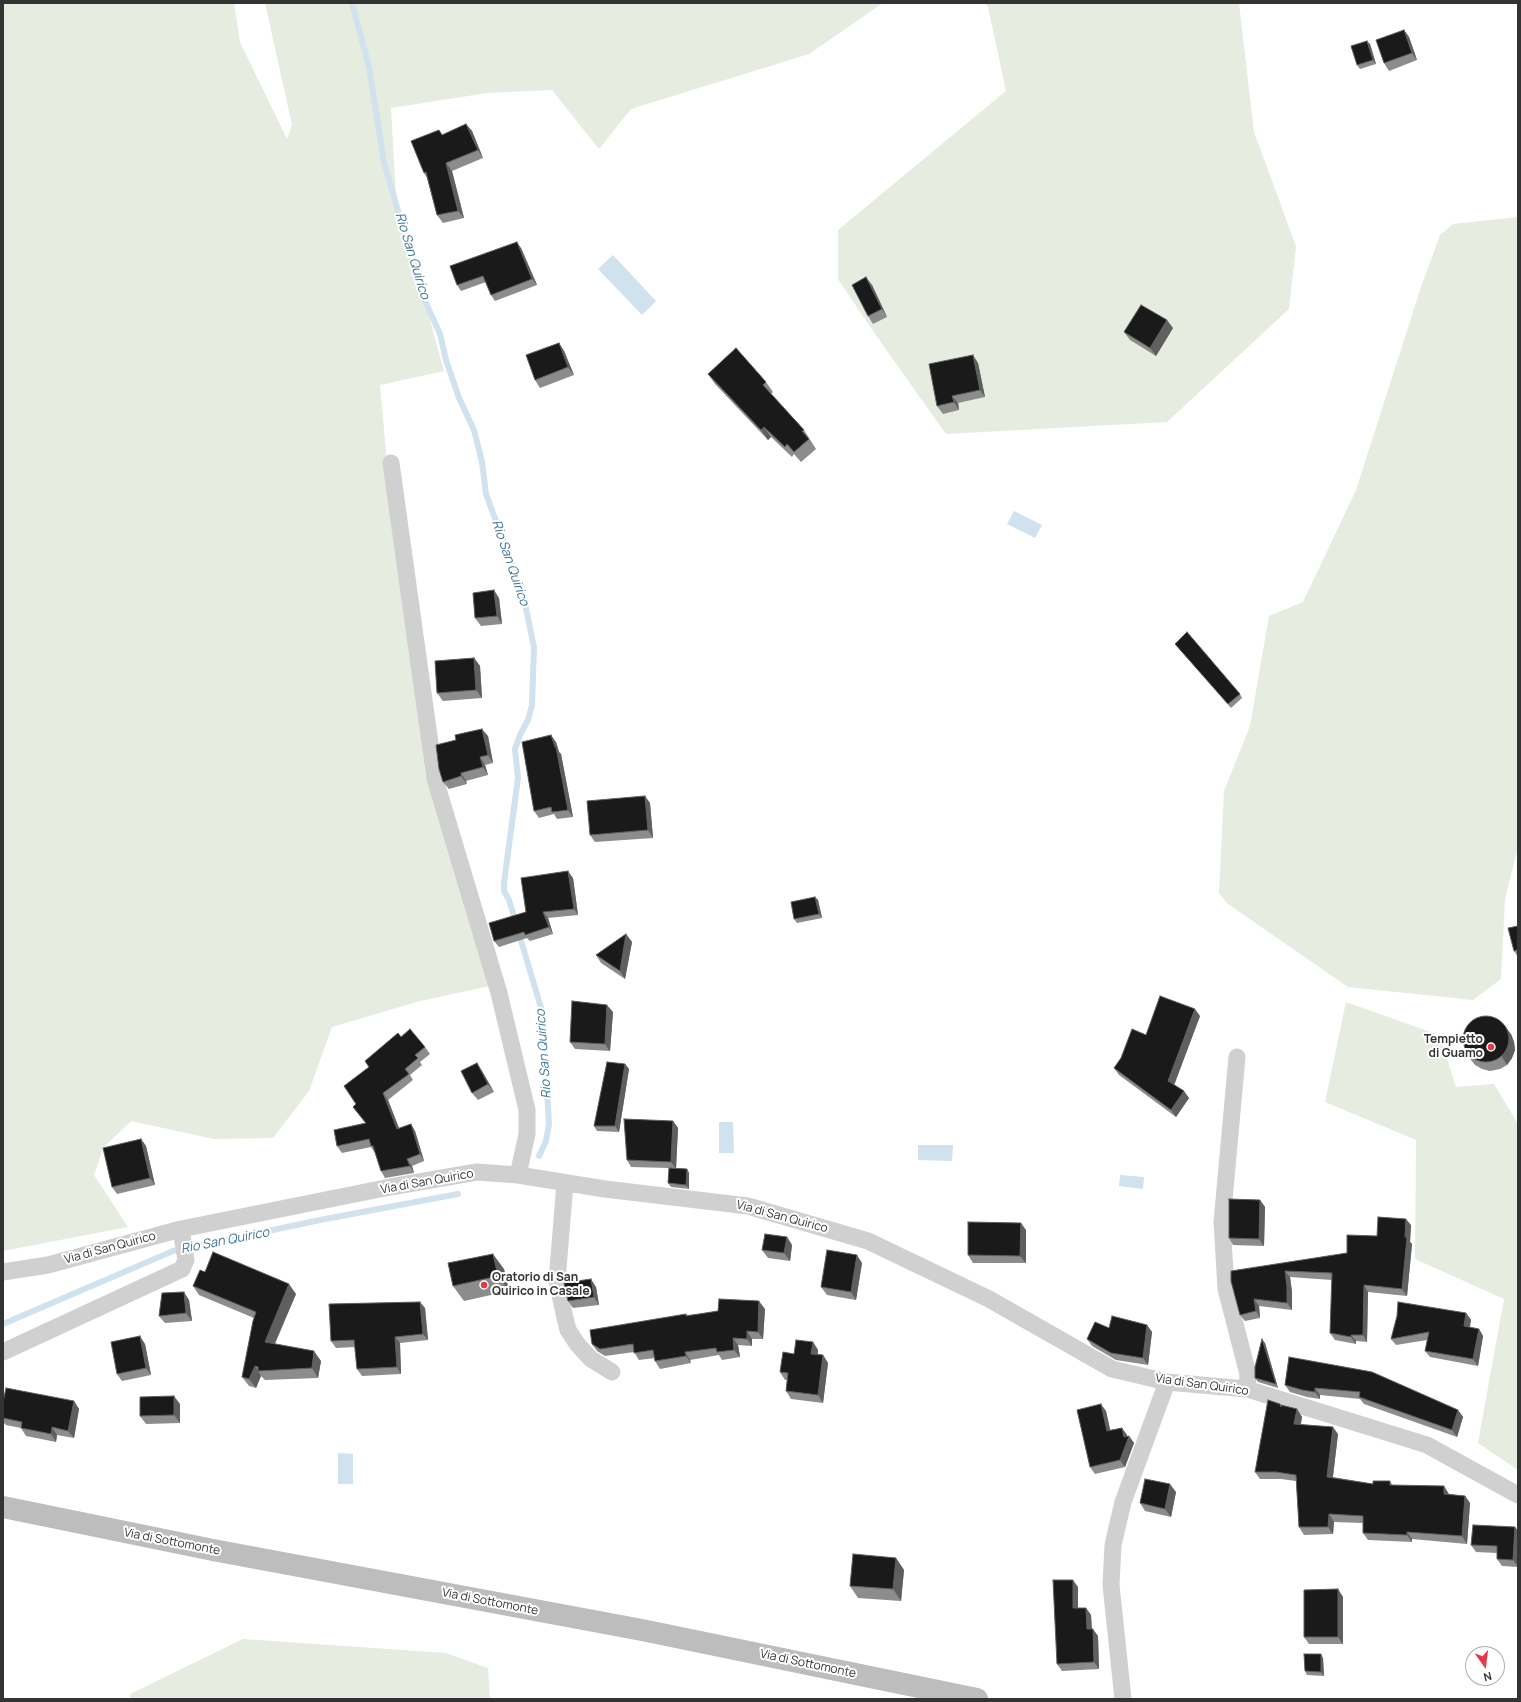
<!DOCTYPE html>
<html>
<head>
<meta charset="utf-8">
<style>
  body { margin:0 }
  #map { position:relative; width:1521px; height:1702px; overflow:hidden; background:#fff; font-family:Manrope,sans-serif }
  canvas { display:block }
  .frame { position:absolute; inset:0; border:4px solid #333; pointer-events:none }
  .north { position:absolute; left:1465px; top:1646px; width:40px; height:40px; box-sizing:border-box; background:#fff; border:1px solid #adadad; border-radius:50%; rotate:166deg; font-size:11px; font-weight:700; line-height:16px; text-align:center; color:#333 }
  .north::after { content:''; display:block; margin:auto; width:14px; height:18px; background:#e63946; clip-path:polygon(50% 0,100% 100%,50% 72%,0 100%) }
</style>
</head>
<body>
<div id="map">
<canvas width="1521" height="1702"></canvas>
<div class="frame"></div>
<div class="north">N</div>
</div>
<script>
const ctx = document.querySelector('canvas').getContext('2d');
ctx.lineJoin = 'round';
function fillPath(path, color) { ctx.fillStyle = color; ctx.fill(path, 'evenodd'); }
const toPath = rows => new Path2D(rows.map(r => 'M' + r).join(''));
function strokePath(path, color, width, dash) { ctx.strokeStyle = color; ctx.lineWidth = width; ctx.lineCap = dash ? 'butt' : 'round'; ctx.setLineDash(dash || []); ctx.stroke(path); }
function write(font, color, halo, rows, align = 'center') {
  ctx.font = font + ' Manrope,sans-serif'; ctx.lineWidth = 4; ctx.setLineDash([]); ctx.textBaseline = 'middle'; ctx.strokeStyle = halo; ctx.fillStyle = color; for (const [text, x, y, turn = 0] of rows) {
    ctx.save(); ctx.translate(x, y); ctx.rotate((+turn || 0) * Math.PI / 180); ctx.textAlign = isNaN(turn) ? turn : align; if (halo) ctx.strokeText(text, 0, 0); ctx.fillText(text, 0, 0); ctx.restore();
  }
}
const green = toPath([
  [3,3,234,3,240,42,287,139,292,125,265,3,883,3,809,54,631,109,599,149,552,90,487,93,391,108,396,197,444,371,380,385,391,507,426,779,490,986,420,1001,332,1027,309,1091,273,1138,214,1139,131,1121,103,1148,94,1175,128,1227,3,1251],
  [985,3,1239,3,1254,132,1296,246,1289,309,1167,422,946,434,875,334,838,279,838,230,1006,91,988,7],
  [1518,217,1518,847,1505,899,1501,979,1473,1000,1348,987,1228,904,1219,893,1224,791,1250,726,1269,616,1303,602,1356,490,1421,287,1440,235,1453,224],
  [1346,1002,1439,1035,1456,1087,1494,1084,1518,1124,1518,1470,1478,1443,1504,1299,1415,1259,1416,1140,1325,1102],
  [243,1639,446,1653,488,1668,490,1699,130,1699,130,1694]
]);
const water = toPath([
  [613,255,656,301,642,315,598,269],
  [1014,511,1042,525,1035,538,1007,524],
  [719,1122,733,1122,734,1153,719,1153],
  [918,1145,953,1145,952,1161,918,1160],
  [1120,1175,1144,1177,1143,1189,1119,1186],
  [338,1453,353,1454,353,1484,338,1484]
]);
const stream = toPath([
  [352,3,369,67,384,162,402,225,424,299,440,334,446,360,459,398,474,430,482,462,486,494,523,594,534,647,532,705,528,720,520,735,515,749,518,778,504,883,504,891,509,900,516,923],
  [519,934,542,1011,549,1124,546,1141,539,1156],
  [3,1324,173,1251,320,1220,458,1194]
]);
const minor = toPath([
  [391,463,435,779,499,993,527,1110,527,1134,518,1175],
  [1237,1057,1222,1222,1226,1289,1248,1374,1247,1389],
  [565,1183,557,1281,565,1318,568,1330,578,1345,591,1359,612,1372],
  [3,1272,48,1265,181,1229,390,1187,477,1172,518,1175,605,1189,748,1206,868,1241,989,1299,1112,1369,1167,1382,1247,1389,1427,1445,1518,1495],
  [3,1352,182,1269,186,1260,181,1229],
  [1123,1699,1111,1585,1113,1545,1123,1502,1167,1382]
]);
const secondary = toPath([
  [3,1507,213,1550,642,1630,977,1699]
]);
const wall = toPath([
  [1404,30,1409,37,1417,60,1389,71,1384,63],
  [1370,44,1376,64,1360,69,1357,65],
  [466,124,472,131,483,158,452,171,464,218,443,223,437,215,427,178,424,173,442,135],
  [521,248,537,285,495,301,491,295,486,282,461,291,457,285],
  [872,285,887,317,873,324,868,316],
  [1173,328,1156,356,1130,340,1124,332],
  [559,343,564,351,574,375,540,388,535,380],
  [978,363,985,397,958,403,959,410,943,414,937,406],
  [708,374,766,382,773,392,771,394,804,430,816,449,801,462,794,454,792,457,771,437,768,440,715,384],
  [499,598,502,624,481,626,475,618],
  [1175,644,1240,694,1242,698,1231,708],
  [474,658,480,666,482,698,443,701,437,693],
  [488,736,493,763,485,765,488,775,466,781,467,784,449,789,443,782],
  [556,742,559,752,561,754,573,817,557,819,554,814,539,818,534,811],
  [650,803,653,838,595,842,590,835],
  [573,878,578,915,548,918,553,934,530,941,527,938,499,947,494,941,526,912],
  [815,897,818,900,822,918,797,923,794,919],
  [1518,926,1518,957,1514,951],
  [626,934,632,942,625,979,601,963,596,955],
  [613,1012,610,1051,575,1049,570,1042],
  [1200,1016,1174,1085,1189,1098,1176,1117,1119,1075,1114,1068,1146,1035],
  [1511,1034,1514,1042,1515,1050,1512,1058,1507,1065,1500,1069,1490,1071,1482,1069,1475,1065,1464,1051],
  [401,1037,425,1047,430,1054,420,1062,422,1065,410,1075,413,1080,388,1100,399,1128,411,1124,415,1131,424,1161,412,1166,414,1173,385,1178,381,1171,375,1153,371,1147,342,1153,337,1146,366,1124,353,1107,356,1104],
  [625,1064,629,1069,619,1132,597,1131,594,1126],
  [482,1071,494,1092,478,1100,472,1093],
  [673,1121,678,1128,676,1168,687,1169,689,1173,689,1189,671,1187,668,1183,669,1168,631,1167,627,1160],
  [141,1139,146,1146,155,1185,117,1194,112,1187],
  [1260,1200,1265,1207,1264,1246,1233,1245,1229,1238],
  [1411,1225,1410,1242,1412,1244,1407,1296,1368,1292,1367,1342,1356,1341,1356,1344,1335,1340,1330,1333,1332,1280,1290,1277,1292,1292,1292,1310,1259,1306,1260,1318,1245,1321,1240,1315,1231,1281,1347,1253,1377,1236],
  [1026,1230,1026,1263,973,1263,968,1255],
  [787,1237,792,1245,790,1261,768,1258,762,1250],
  [862,1263,856,1300,827,1295,821,1287],
  [504,1269,509,1291,464,1301,453,1286],
  [205,1272,296,1294,275,1344,321,1361,318,1378,265,1380,261,1376,256,1388,249,1386,242,1377,254,1318,199,1295,193,1286],
  [596,1287,599,1305,573,1308,568,1301],
  [189,1300,192,1321,165,1323,159,1316],
  [425,1308,428,1340,400,1343,401,1374,362,1376,357,1369,355,1347,336,1348,331,1341],
  [765,1309,763,1339,752,1339,752,1346,738,1345,740,1357,722,1360,719,1355,690,1360,691,1363,660,1369,655,1361,655,1358,639,1360,634,1352,605,1356,597,1351,592,1344,686,1314,687,1315],
  [1466,1313,1471,1320,1469,1327,1479,1329,1483,1336,1478,1366,1430,1357,1425,1351,1427,1340,1396,1345,1391,1339],
  [1147,1325,1152,1332,1148,1365,1116,1360,1092,1346,1087,1339,1109,1328],
  [813,1342,818,1350,818,1354,823,1355,828,1363,823,1403,791,1399,786,1391,787,1380,785,1380,780,1372,794,1354],
  [1265,1343,1278,1388,1258,1382,1255,1378],
  [145,1344,151,1375,122,1381,117,1374],
  [1289,1357,1458,1410,1463,1417,1457,1437,1364,1404,1360,1399,1320,1395,1320,1399,1307,1397,1290,1392,1285,1385],
  [74,1401,79,1409,74,1438,57,1435,56,1442,26,1436,21,1428,6,1425,3,1422,3,1402],
  [180,1404,180,1423,146,1424,140,1416],
  [1280,1404,1281,1406,1297,1409,1302,1417,1301,1425,1338,1434,1333,1477,1373,1484,1390,1481,1393,1486,1449,1494,1465,1496,1470,1503,1467,1544,1412,1539,1412,1542,1368,1540,1363,1533,1363,1523,1334,1522,1333,1534,1304,1535,1299,1527,1296,1481,1281,1479,1260,1479,1255,1472],
  [1106,1411,1110,1430,1122,1428,1127,1435,1127,1436,1129,1436,1134,1443,1125,1467,1095,1474,1090,1467],
  [1176,1492,1171,1517,1145,1511,1140,1503],
  [1515,1527,1518,1531,1518,1567,1502,1566,1497,1559,1497,1553,1476,1552,1471,1545],
  [896,1558,904,1570,901,1601,858,1598,850,1586],
  [1078,1587,1078,1608,1086,1608,1091,1615,1092,1629,1098,1636,1099,1669,1062,1671,1057,1664],
  [1338,1589,1343,1597,1343,1644,1309,1644,1304,1637],
  [1323,1658,1324,1676,1307,1675,1305,1671]
]);
const shadedWall = toPath([
  [1404,30,1409,37,1417,60,1412,53],
  [1367,41,1370,44,1376,64,1373,60],
  [466,124,472,131,483,158,478,150],
  [446,163,452,171,464,218,458,211],
  [517,242,521,248,537,285,532,279],
  [866,277,872,285,887,317,882,309],
  [1167,320,1173,328,1156,356,1150,348],
  [559,343,564,351,574,375,568,367],
  [973,355,978,363,985,397,980,390],
  [952,396,958,403,959,410,954,402],
  [764,427,771,437,768,440,761,430],
  [494,590,499,598,502,624,497,616],
  [474,658,480,666,482,698,476,690],
  [482,729,488,736,493,763,488,755],
  [551,735,556,742,559,752,561,754,573,817,568,810],
  [480,757,485,765,488,775,483,767],
  [461,773,466,781,467,784,461,776],
  [645,796,650,803,653,838,648,830],
  [568,871,573,878,578,915,574,909],
  [815,897,818,900,822,918,819,914],
  [543,912,548,918,553,934,549,927],
  [626,934,632,942,625,979,620,971],
  [607,1005,613,1012,610,1051,605,1044],
  [1195,1009,1200,1016,1173,1088,1168,1081],
  [1505,1026,1511,1034,1514,1042,1515,1050,1512,1058,1507,1065,1502,1057],
  [477,1063,482,1071,494,1092,488,1084],
  [625,1064,629,1069,619,1132,615,1126],
  [1184,1091,1189,1098,1176,1117,1171,1110],
  [383,1093,388,1100,402,1136,397,1129],
  [673,1121,678,1128,676,1169,671,1162],
  [411,1124,415,1131,424,1161,420,1154],
  [141,1139,146,1146,155,1185,150,1178],
  [407,1159,412,1166,414,1173,410,1166],
  [687,1169,689,1173,689,1189,686,1185],
  [1260,1200,1265,1207,1264,1246,1259,1239],
  [1406,1219,1411,1225,1410,1242,1412,1244,1407,1296,1402,1289,1405,1237],
  [1021,1223,1026,1230,1026,1263,1020,1256],
  [787,1237,792,1245,790,1261,784,1253],
  [493,1254,504,1269,509,1291,498,1276],
  [857,1255,862,1263,856,1300,851,1292],
  [1285,1271,1290,1277,1292,1292,1292,1310,1287,1303],
  [591,1279,596,1287,599,1305,594,1297],
  [289,1284,296,1294,271,1352,265,1342],
  [1364,1285,1368,1292,1367,1342,1363,1335],
  [184,1292,189,1300,192,1321,186,1313],
  [1254,1299,1259,1306,1260,1318,1256,1311],
  [759,1301,765,1309,763,1339,758,1332],
  [420,1302,425,1308,428,1340,423,1334],
  [1466,1313,1471,1320,1469,1333,1464,1326],
  [1147,1325,1152,1332,1148,1365,1143,1358],
  [1479,1329,1483,1336,1478,1366,1473,1359],
  [747,1331,752,1339,752,1346,747,1339],
  [1351,1335,1356,1341,1356,1344,1351,1337],
  [140,1336,145,1344,151,1375,146,1368],
  [395,1337,400,1343,401,1374,397,1367],
  [733,1338,738,1345,740,1357,734,1350],
  [1262,1339,1265,1343,1278,1388,1276,1384],
  [813,1342,818,1350,817,1362,811,1354],
  [314,1351,321,1361,318,1378,312,1368],
  [685,1352,690,1360,691,1363,686,1356],
  [823,1355,828,1363,823,1403,818,1395],
  [255,1366,261,1376,256,1388,249,1379],
  [1315,1388,1320,1395,1320,1399,1315,1392],
  [174,1396,180,1404,180,1423,174,1415],
  [74,1401,79,1409,74,1438,68,1431],
  [1101,1404,1106,1411,1112,1438,1107,1431],
  [1297,1409,1302,1417,1299,1431,1294,1424],
  [1458,1410,1463,1417,1457,1437,1452,1430],
  [52,1427,57,1435,56,1442,51,1434],
  [1333,1427,1338,1434,1332,1484,1327,1477],
  [1122,1428,1127,1435,1128,1440,1129,1436,1134,1443,1125,1467,1120,1460,1124,1437],
  [1170,1484,1176,1492,1171,1517,1165,1509],
  [1444,1486,1449,1494,1449,1501,1444,1494],
  [1465,1496,1470,1503,1467,1544,1462,1536],
  [1329,1514,1334,1522,1333,1534,1328,1527],
  [1515,1527,1518,1531,1518,1567,1513,1560],
  [1407,1532,1412,1539,1412,1542,1407,1535],
  [896,1558,904,1570,901,1601,893,1589],
  [1073,1580,1078,1587,1078,1616,1073,1608],
  [1338,1589,1343,1597,1343,1644,1338,1637],
  [1086,1608,1091,1615,1092,1637,1087,1629],
  [1093,1629,1098,1636,1099,1669,1094,1662],
  [1321,1654,1323,1658,1324,1676,1321,1672]
]);
const building = toPath([
  [1404,30,1412,53,1384,63,1376,40,1404,30],
  [1367,41,1373,60,1357,65,1351,46,1367,41],
  [466,124,478,150,446,163,458,211,437,215,426,172,424,173,411,141,439,130,442,135,466,124],
  [517,242,532,279,491,295,483,276,457,285,450,266,517,242],
  [866,277,882,309,868,316,852,285,866,277],
  [1141,305,1167,320,1150,348,1124,332,1141,305],
  [559,343,568,367,535,380,526,355,559,343],
  [736,348,766,382,763,385,804,430,802,431,809,439,794,452,787,444,785,447,764,427,761,430,708,374,736,348],
  [973,355,980,390,952,396,954,402,937,406,929,364,973,355],
  [494,590,497,616,475,618,473,593,494,590],
  [1187,632,1240,694,1228,704,1175,644,1187,632],
  [474,658,476,690,437,693,435,661,474,658],
  [482,729,488,755,480,757,483,767,461,773,461,776,443,782,439,769,436,745,456,740,455,735,482,729],
  [551,735,555,747,556,747,568,810,552,812,551,807,534,811,522,742,551,735],
  [645,796,648,830,590,835,587,801,645,796],
  [568,871,574,909,543,912,549,927,525,935,524,932,494,941,489,923,526,912,521,878,568,871],
  [815,897,819,914,794,919,791,902,815,897],
  [1518,926,1518,955,1517,950,1514,951,1508,928,1518,926],
  [626,934,620,971,596,955,626,934],
  [1160,996,1195,1009,1168,1081,1184,1091,1171,1110,1114,1068,1121,1058,1132,1029,1146,1035,1160,996],
  [572,1001,607,1005,605,1044,570,1042,572,1001],
  '1463 1039a23 23 0 1 1 46 0a23 23 0 1 1-46 0Z',
  [410,1029,425,1047,415,1055,418,1058,405,1069,409,1074,383,1093,397,1129,411,1124,420,1154,407,1159,410,1166,381,1171,373,1146,371,1146,369,1139,337,1146,334,1130,366,1123,353,1107,356,1104,344,1086,369,1067,365,1061,398,1033,401,1037,410,1029],
  [607,1062,625,1064,615,1126,594,1126,607,1062],
  [477,1063,488,1084,472,1093,461,1071,477,1063],
  [624,1119,673,1121,671,1162,627,1160,624,1119],
  [141,1139,150,1178,112,1187,103,1148,141,1139],
  [669,1168,687,1169,686,1185,668,1183,669,1168],
  [1229,1199,1260,1200,1259,1239,1229,1238,1229,1199],
  [1378,1217,1406,1219,1405,1237,1407,1238,1402,1289,1364,1285,1363,1335,1351,1335,1351,1337,1330,1333,1332,1273,1285,1271,1287,1286,1287,1303,1254,1299,1256,1311,1240,1315,1231,1281,1231,1271,1347,1253,1347,1235,1377,1236,1378,1217],
  [968,1222,1021,1223,1020,1256,968,1255,968,1222],
  [765,1234,787,1237,784,1253,762,1250,765,1234],
  [827,1250,857,1255,851,1292,821,1287,827,1250],
  [213,1252,289,1284,265,1342,314,1351,312,1368,258,1371,258,1367,255,1366,249,1379,242,1377,253,1321,256,1312,193,1286,200,1270,205,1272,213,1252],
  [493,1254,498,1276,453,1286,448,1263,493,1254],
  [591,1279,594,1297,568,1301,564,1283,591,1279],
  [184,1292,186,1313,159,1316,162,1293,184,1292],
  [719,1299,759,1301,758,1332,747,1331,747,1339,733,1338,734,1350,717,1352,716,1348,685,1352,686,1356,655,1361,653,1350,634,1353,633,1344,600,1349,592,1344,590,1330,686,1314,686,1316,718,1311,719,1299],
  [420,1302,423,1334,395,1337,397,1367,357,1369,354,1340,331,1341,329,1304,420,1302],
  [1398,1302,1466,1313,1464,1326,1479,1329,1473,1359,1425,1351,1429,1332,1391,1339,1397,1316,1398,1302],
  [1112,1316,1147,1325,1143,1358,1111,1353,1087,1339,1095,1322,1109,1328,1112,1316],
  [140,1336,146,1368,117,1374,111,1342,140,1336],
  [1262,1339,1276,1384,1255,1378,1255,1367,1262,1339],
  [796,1340,813,1342,811,1354,823,1355,818,1395,786,1391,788,1373,780,1372,783,1352,794,1354,796,1340],
  [1289,1357,1372,1372,1458,1410,1452,1430,1359,1397,1360,1392,1315,1388,1315,1392,1302,1390,1285,1385,1289,1357],
  [6,1388,74,1401,68,1431,52,1427,51,1434,21,1428,22,1422,3,1418,3,1402,6,1388],
  [174,1396,174,1415,140,1416,140,1397,174,1396],
  [1268,1400,1280,1404,1281,1407,1281,1405,1297,1409,1294,1424,1333,1427,1327,1477,1373,1484,1373,1481,1390,1481,1390,1485,1444,1486,1444,1494,1465,1496,1462,1536,1407,1532,1407,1535,1363,1533,1363,1516,1329,1514,1328,1527,1299,1527,1296,1475,1276,1472,1255,1472,1268,1400],
  [1101,1404,1107,1431,1122,1428,1124,1437,1129,1436,1120,1460,1090,1467,1077,1410,1101,1404],
  [1145,1479,1170,1484,1165,1509,1140,1503,1145,1479],
  [1473,1525,1515,1527,1513,1560,1497,1559,1497,1546,1471,1545,1473,1525],
  [853,1554,896,1558,893,1589,850,1586,853,1554],
  [1053,1580,1073,1580,1073,1608,1086,1608,1087,1629,1093,1629,1094,1662,1057,1664,1053,1580],
  [1338,1589,1338,1637,1304,1637,1304,1590,1338,1589],
  [1304,1654,1321,1654,1321,1672,1305,1671,1304,1654]
]);
const markers = [
  [1491,1047,4,"#e63946"],
  [484,1285,4,"#e63946"]
];
const poiNames = [
  ["Tempietto",1483,1040],
  ["di Guamo",1483,1054],
  ["Oratorio di San",492,1278,"left"],
  ["Quirico in Casale",492,1292,"left"]
];
const streetNames = [
  ["Via di San Quirico",427,1182,-10],
  ["Via di San Quirico",782,1217,15],
  ["Via di San Quirico",110,1248,-15],
  ["Via di San Quirico",1202,1385,8],
  ["Via di Sottomonte",172,1542,11],
  ["Via di Sottomonte",490,1602,11],
  ["Via di Sottomonte",808,1664,12]
];
const waterNames = [
  ["Rio San Quirico",412,256,73],
  ["Rio San Quirico",510,563,71],
  ["Rio San Quirico",544,1054,-94],
  ["Rio San Quirico",225,1241,-11]
];
fillPath(green, '#e6ecdf');
fillPath(water, '#cfe2ee');
strokePath(stream, '#cfe2ee', 6);
strokePath(minor, '#d0d0d0', 17);
strokePath(secondary, '#bdbdbd', 22);
fillPath(wall, '#8c8c8c');
fillPath(shadedWall, '#5f5f5f');
fillPath(building, '#1a1a1a');
strokePath(building, '#5f5f5f', 1);
for (const [x, y, r, color] of markers) { const dot = new Path2D(); dot.arc(x, y, r, 0, 2 * Math.PI); ctx.fillStyle = color; ctx.fill(dot); strokePath(dot, '#fff', 1.5); }
write('bold 12px', '#333', '#fff', poiNames, 'right');
write('12px', '#333', '#fff', streetNames);
write('italic 13px', '#3f7597', '#fff', waterNames);
</script>
</body>
</html>
